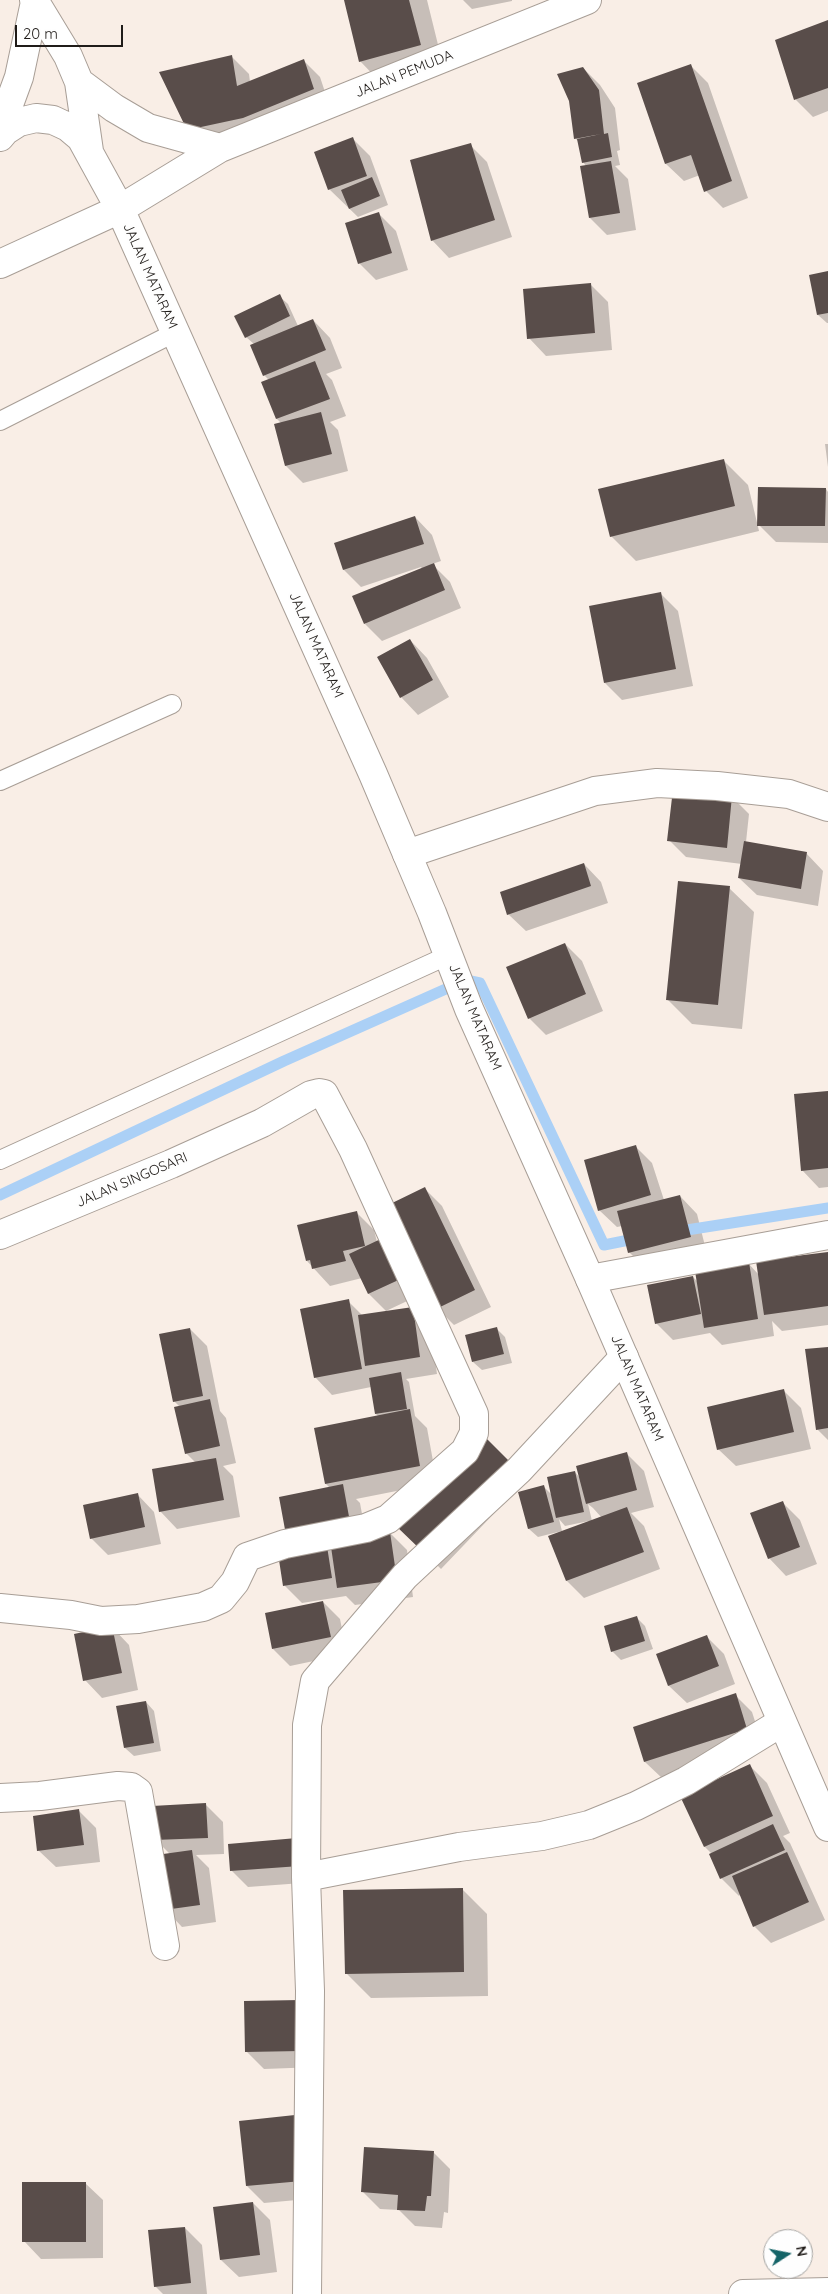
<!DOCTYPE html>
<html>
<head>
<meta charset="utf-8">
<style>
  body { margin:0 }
  #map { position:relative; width:828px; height:2294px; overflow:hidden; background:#f9eee6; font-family:Quicksand,sans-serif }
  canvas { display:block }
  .north { position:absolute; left:763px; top:2229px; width:50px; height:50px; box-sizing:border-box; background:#fefefe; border:1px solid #a5a4a2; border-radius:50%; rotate:79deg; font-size:14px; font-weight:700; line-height:20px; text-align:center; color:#201c19 }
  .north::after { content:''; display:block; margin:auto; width:18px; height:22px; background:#156468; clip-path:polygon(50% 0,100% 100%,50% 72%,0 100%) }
  .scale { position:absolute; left:15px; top:25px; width:108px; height:22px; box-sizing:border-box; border:2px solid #201c19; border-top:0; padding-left:6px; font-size:15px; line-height:18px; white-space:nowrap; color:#201c19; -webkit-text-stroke:4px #fefefe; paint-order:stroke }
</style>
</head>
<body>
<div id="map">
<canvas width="828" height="2294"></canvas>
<div class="north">N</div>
<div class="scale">20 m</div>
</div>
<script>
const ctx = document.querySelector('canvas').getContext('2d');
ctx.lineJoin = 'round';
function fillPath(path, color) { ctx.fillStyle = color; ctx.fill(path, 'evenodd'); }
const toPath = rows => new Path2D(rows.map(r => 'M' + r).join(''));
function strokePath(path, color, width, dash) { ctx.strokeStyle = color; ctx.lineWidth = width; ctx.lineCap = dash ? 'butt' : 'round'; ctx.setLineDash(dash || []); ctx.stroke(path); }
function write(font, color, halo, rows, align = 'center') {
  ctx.font = font + ' Quicksand,sans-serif'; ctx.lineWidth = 5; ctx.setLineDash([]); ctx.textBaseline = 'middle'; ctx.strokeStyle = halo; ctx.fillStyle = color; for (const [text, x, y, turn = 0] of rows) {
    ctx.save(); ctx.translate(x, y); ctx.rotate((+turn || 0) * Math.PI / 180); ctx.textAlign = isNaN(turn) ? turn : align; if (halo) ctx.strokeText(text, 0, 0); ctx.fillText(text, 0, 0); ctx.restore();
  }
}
const shadow = toPath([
  [346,0,427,0,444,69,384,86,360,61],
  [463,0,512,0,512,1,472,9],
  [828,22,828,111,813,117,796,100,777,41],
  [232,57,249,74,250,82,303,60,320,77,330,107,206,147,188,130],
  [691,66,708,83,748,198,723,208,706,191,700,175,684,181,666,164],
  [583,68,600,85,615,108,620,150,617,151,620,165,615,166,628,179,636,230,607,235,590,218,586,166,583,162,579,142,575,138,570,101],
  [353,139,370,156,388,205,358,217,329,189],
  [470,145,487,162,512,237,449,258,432,240],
  [378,213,396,231,408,270,376,280,359,263],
  [828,272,828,323,827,323,818,315],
  [590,284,608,302,612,350,546,356,529,338],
  [279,296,288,304,298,326,313,320,330,338,342,368,326,374,332,380,346,416,330,422,338,430,348,471,303,483,286,466,281,423,277,419,269,380,264,375,254,344,246,337],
  [825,444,828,444,828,467],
  [723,460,748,485,759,531,636,561,611,536],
  [826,489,828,492,828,543,776,542,758,524],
  [415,517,432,535,441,561,432,564,450,582,461,608,382,641,365,624,422,569,421,567,361,587,344,570,336,543],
  [661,594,678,611,693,686,622,700,605,683],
  [410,640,427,658,449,697,418,715,401,697],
  [732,797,749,814,746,842,806,853,823,871,818,906,757,895,739,878,742,864,686,857,669,840],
  [584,864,601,882,608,903,526,931,508,914],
  [729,888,754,912,742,1029,692,1024,667,999],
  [565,944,582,961,603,1011,546,1035,529,1018],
  [828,1092,828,1187,819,1188,802,1170],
  [635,1146,652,1163,664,1200,680,1196,697,1214,707,1254,646,1269,629,1252,622,1226,617,1227,599,1210],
  [425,1189,442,1206,491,1307,454,1325,437,1308],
  [357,1213,374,1230,377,1242,422,1294,386,1311,369,1294,362,1278,330,1286,307,1261],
  [828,1253,828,1325,782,1331,772,1321,774,1336,722,1345,710,1333,673,1340,656,1323,693,1277,698,1282,748,1263,759,1275],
  [348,1301,363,1316,413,1308,430,1325,437,1374,406,1379,409,1382,415,1416,427,1428,437,1483,356,1499,360,1503,366,1536,390,1533,407,1550,413,1597,355,1605,346,1596,302,1603,285,1586,330,1488,326,1484,315,1429,379,1417,376,1414,371,1387,332,1395,315,1377],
  [496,1328,505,1337,512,1363,482,1370,473,1362],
  [190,1329,207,1346,220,1411,226,1418,236,1463,223,1466,233,1476,240,1517,177,1529,160,1511,196,1463,186,1453,180,1407,174,1401],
  [828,1348,828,1440,817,1429],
  [784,1391,801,1408,811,1449,736,1466,718,1449],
  [627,1454,644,1471,654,1507,631,1513,644,1526,660,1569,584,1598,567,1581,589,1521,565,1526,559,1519,562,1531,538,1537,529,1529,520,1493,544,1487,552,1495,575,1472,580,1478],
  [588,1504,593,1508,602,1518,592,1521],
  [526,1480,441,1569,397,1525],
  [137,1494,154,1512,161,1544,108,1555,91,1538],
  [783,1503,800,1520,817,1564,786,1576,769,1558],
  [323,1602,340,1619,347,1654,290,1666,273,1649],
  [637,1618,645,1626,653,1649,621,1660,612,1651],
  [112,1627,129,1645,138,1690,102,1698,85,1680],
  [706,1636,724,1654,735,1684,687,1703,669,1686,658,1655],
  [735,1695,752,1712,763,1746,663,1779,645,1762,635,1728],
  [146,1702,154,1711,161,1751,134,1756,125,1748],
  [750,1766,767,1783,790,1833,783,1836,790,1843,825,1920,771,1943,754,1926,741,1894,739,1896,721,1878,710,1854,712,1854,705,1847,682,1796],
  [206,1805,223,1822,224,1854,196,1855,209,1868,216,1922,182,1927,165,1909,170,1854,155,1839],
  [79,1811,96,1828,100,1862,56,1867,38,1850],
  [297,1840,316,1882,248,1887,231,1870],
  [462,1889,487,1914,488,1996,371,1998,346,1973],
  [246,2002,318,2067,264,2069,246,2051],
  [240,2122,319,2198,264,2203,247,2186],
  [433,2152,450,2169,448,2213,444,2212,442,2228,415,2226,399,2210,380,2209,363,2192],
  [85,2183,103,2200,103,2258,41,2259,24,2241],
  [253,2203,270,2220,277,2272,239,2277,221,2260],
  [185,2228,202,2245,207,2294,163,2294,155,2286]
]);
const stream = toPath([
  [0,1195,284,1061,466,980,480,983,604,1245,639,1238],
  [674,1232,828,1208]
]);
const building = toPath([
  [344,0,409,0,421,45,359,62],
  [828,20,828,88,794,100,775,40],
  [232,55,237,86,304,59,314,89,243,118,187,130,159,72],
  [691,64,732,181,704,192,691,155,665,164,637,83],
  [583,67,599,90,604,134,608,133,612,157,582,163,577,139,601,134,574,139,569,101,557,74],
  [353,137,367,176,328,190,314,152],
  [471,143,495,220,431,241,410,160],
  [611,161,620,213,589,218,580,166],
  [372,177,380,196,349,209,341,190],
  [379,212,392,253,358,264,345,223],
  [828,271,828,313,817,315,809,275],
  [591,283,595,333,527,339,523,289],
  [280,294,290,316,245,338,234,316],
  [313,319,326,350,263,376,250,345],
  [315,361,330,399,276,419,261,382],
  [321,412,332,454,285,466,274,424],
  [724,459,735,506,610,537,598,489],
  [758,487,826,488,825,526,757,526],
  [415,516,424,544,343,570,334,543],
  [434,563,445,590,364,624,352,596],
  [661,592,676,669,604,683,589,606],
  [410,639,433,680,400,698,377,657],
  [673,789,732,796,727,848,667,841],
  [744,841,807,852,801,889,738,878],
  [584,863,591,886,507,915,500,892],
  [678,881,730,886,718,1005,666,1000],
  [565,943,586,994,528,1019,506,967],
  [828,1091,828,1168,801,1171,794,1094],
  [636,1145,651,1195,598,1211,584,1160],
  [425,1187,475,1290,436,1309,386,1206],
  [680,1195,691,1237,628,1253,617,1211],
  [357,1211,365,1246,343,1251,346,1261,312,1269,310,1260,306,1261,297,1225],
  [387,1236,405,1277,368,1294,349,1254],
  [828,1252,828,1306,764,1315,756,1261],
  [749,1262,758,1319,704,1328,695,1271],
  [693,1276,701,1314,655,1324,647,1285],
  [349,1299,362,1369,314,1378,300,1309],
  [413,1307,420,1357,365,1366,358,1315],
  [497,1327,504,1354,472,1362,465,1335],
  [190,1328,203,1396,173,1402,159,1334],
  [828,1347,828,1428,816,1430,805,1349],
  [401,1372,407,1409,375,1414,369,1378],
  [784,1389,794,1432,717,1450,707,1407],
  [210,1399,220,1446,185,1454,174,1407],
  [410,1409,420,1466,325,1484,314,1428],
  [483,1435,510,1462,423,1552,395,1525],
  [627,1452,637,1490,586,1504,576,1466],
  [216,1458,224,1500,159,1512,152,1469],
  [575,1471,584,1512,556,1518,547,1477],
  [343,1484,350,1522,286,1535,279,1497],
  [544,1485,554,1522,528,1529,518,1492],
  [138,1493,145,1527,90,1539,83,1505],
  [783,1501,800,1547,768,1559,750,1513],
  [627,1507,644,1552,566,1581,548,1536],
  [390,1532,397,1580,337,1588,330,1540],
  [326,1540,332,1578,283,1586,277,1547],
  [323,1601,331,1637,272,1649,265,1613],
  [637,1616,645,1641,611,1652,604,1626],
  [112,1626,122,1673,83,1681,74,1634],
  [707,1635,719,1666,668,1686,656,1654],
  [736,1693,747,1729,644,1762,633,1727],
  [146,1701,154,1743,124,1748,116,1706],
  [750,1764,773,1816,704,1847,680,1796],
  [206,1803,208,1838,154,1840,152,1806],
  [79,1809,84,1845,37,1851,33,1816],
  [773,1824,785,1850,720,1879,709,1854],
  [297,1838,300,1866,230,1871,228,1844],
  [192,1850,200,1905,164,1910,156,1855],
  [787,1852,809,1902,753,1927,732,1876],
  [463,1888,464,1972,345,1974,343,1890],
  [300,2000,301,2051,245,2052,244,2001],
  [295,2115,302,2181,246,2186,239,2121],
  [364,2147,434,2151,431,2196,427,2196,425,2211,397,2210,398,2195,361,2192],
  [22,2182,86,2182,86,2242,22,2242],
  [253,2202,260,2255,220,2260,213,2207],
  [185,2227,191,2283,154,2287,148,2230]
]);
const lane = toPath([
  [0,421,176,332],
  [0,781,172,704],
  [0,1160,449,955]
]);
const street = toPath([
  [407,854,595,791,657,783,717,786,789,794,828,807],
  [0,1235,171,1164,262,1123,311,1095,319,1093,324,1094,353,1149,474,1414,474,1433,465,1451,388,1519,366,1528,285,1544,247,1557,235,1582,221,1599,203,1607,138,1619,101,1621,71,1615,0,1608],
  [590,1279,828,1235],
  [0,1798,40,1796,118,1786,131,1787,138,1792,165,1946],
  [306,1877,459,1847,542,1836,589,1825,636,1806,686,1781,782,1722],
  [307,2294,310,1991,306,1877,307,1725,315,1681,405,1576,519,1470,624,1357],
  [743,2294,828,2292]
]);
const secondary = toPath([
  [34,0,68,56,79,82,89,151],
  [79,82,114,108,148,128,220,148],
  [0,129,19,77,35,2],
  [0,137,5,131,19,122,36,118,53,120,68,127,81,138,120,209,373,774,432,913,469,1009,590,1279,828,1827],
  [0,264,120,209,220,148,587,0]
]);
const streetNames = [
  ["JALAN PEMUDA",404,74,-22],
  ["JALAN MATARAM",150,276,66],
  ["JALAN MATARAM",316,645,66],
  ["JALAN MATARAM",475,1017,67],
  ["JALAN SINGOSARI",132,1180,-23],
  ["JALAN MATARAM",637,1388,67]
];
fillPath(shadow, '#0003');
strokePath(stream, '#abd0f6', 11);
fillPath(building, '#594d4a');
strokePath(lane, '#a89e96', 20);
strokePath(street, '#a89e96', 30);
strokePath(secondary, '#a89e96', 30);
strokePath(lane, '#fff', 18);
strokePath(street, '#fff', 28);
strokePath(secondary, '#fff', 28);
write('14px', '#201c19', '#fefefe', streetNames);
</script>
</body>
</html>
